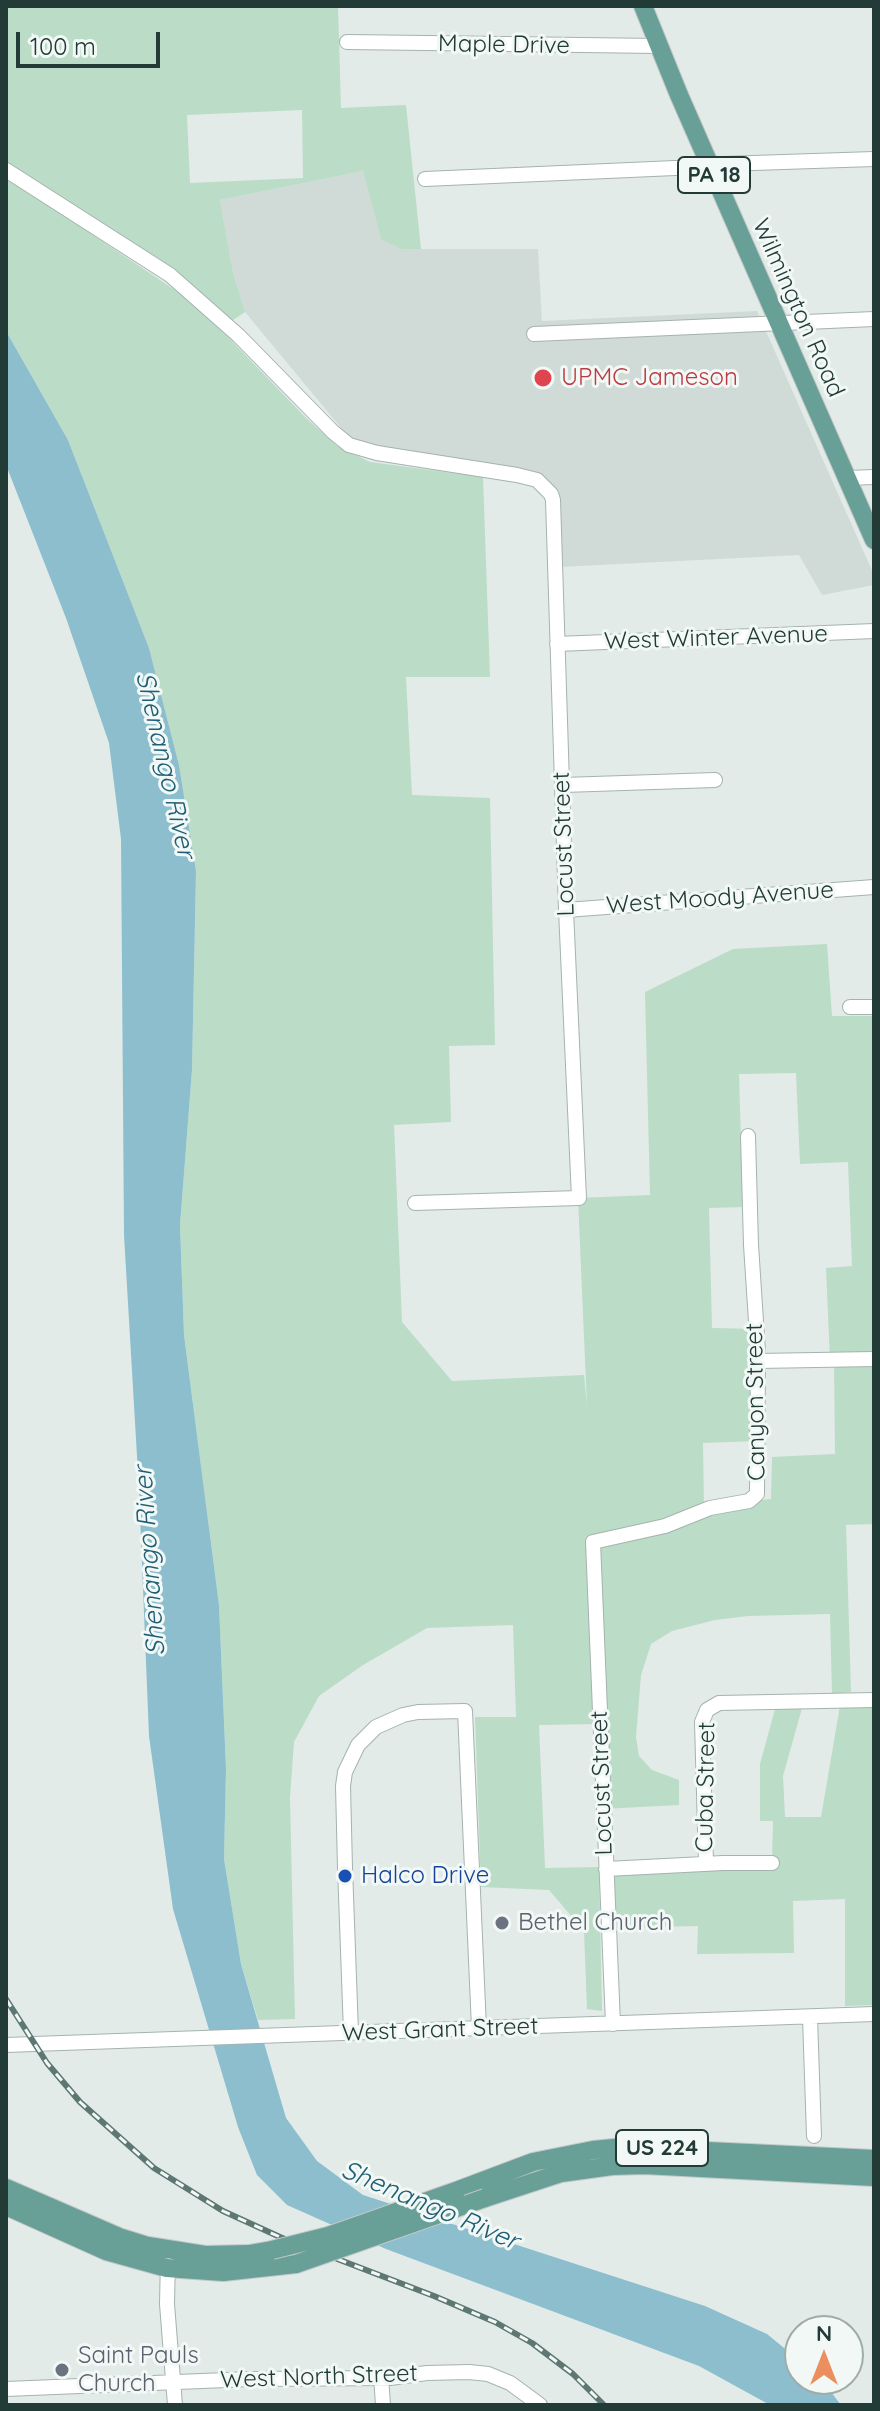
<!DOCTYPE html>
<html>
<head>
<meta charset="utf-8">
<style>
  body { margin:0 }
  #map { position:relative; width:880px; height:2411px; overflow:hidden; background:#e2ebe8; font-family:Quicksand,sans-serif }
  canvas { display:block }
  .frame { position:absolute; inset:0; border:8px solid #223b37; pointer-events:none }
  .north { position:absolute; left:784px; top:2315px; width:80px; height:80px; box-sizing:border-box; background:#f2f8f5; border:2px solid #9faca9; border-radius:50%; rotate:0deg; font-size:22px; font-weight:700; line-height:32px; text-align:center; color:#223b37 }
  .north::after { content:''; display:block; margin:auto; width:28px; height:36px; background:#ec8f5f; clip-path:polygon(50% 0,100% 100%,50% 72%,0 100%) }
  .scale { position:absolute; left:16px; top:32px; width:144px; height:36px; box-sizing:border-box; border:4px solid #223b37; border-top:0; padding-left:10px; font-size:24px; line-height:28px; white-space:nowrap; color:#223b37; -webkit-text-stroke:6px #f2f8f5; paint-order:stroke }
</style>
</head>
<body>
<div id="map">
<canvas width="880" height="2411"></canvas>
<div class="frame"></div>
<div class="north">N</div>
<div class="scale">100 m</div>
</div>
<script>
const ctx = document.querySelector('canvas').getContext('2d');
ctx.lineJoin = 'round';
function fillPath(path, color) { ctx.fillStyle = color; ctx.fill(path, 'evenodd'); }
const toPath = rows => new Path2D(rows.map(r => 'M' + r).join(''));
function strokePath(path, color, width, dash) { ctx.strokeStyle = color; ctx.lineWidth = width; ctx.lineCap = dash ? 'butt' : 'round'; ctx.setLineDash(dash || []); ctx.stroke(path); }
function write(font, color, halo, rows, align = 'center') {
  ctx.font = font + ' Quicksand,sans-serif'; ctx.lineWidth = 6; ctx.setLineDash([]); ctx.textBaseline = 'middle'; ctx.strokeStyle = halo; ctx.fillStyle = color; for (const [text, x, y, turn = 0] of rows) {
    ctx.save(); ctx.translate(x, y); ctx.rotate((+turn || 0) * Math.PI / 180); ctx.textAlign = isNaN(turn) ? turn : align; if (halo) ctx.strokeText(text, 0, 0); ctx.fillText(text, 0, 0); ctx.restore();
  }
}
const built = toPath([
  [363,171,381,238,401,249,538,249,542,321,757,311,874,575,874,585,822,595,799,555,559,567,556,489,361,444,346,434,245,312,233,272,220,200]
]);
const green = toPath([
  [6,6,338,6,341,108,406,105,421,249,401,249,381,239,363,171,220,200,233,272,245,312,230,322,6,170],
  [302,110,303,178,190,183,187,115],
  [6,177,181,294,227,336,306,418,337,446,370,462,483,477,490,677,406,677,412,795,490,798,495,1045,449,1046,451,1122,394,1125,402,1322,452,1381,584,1375,587,1406,578,1198,650,1195,645,992,733,949,827,944,832,1016,874,1016,874,1524,846,1525,851,1692,832,1694,830,1614,748,1616,715,1620,672,1631,651,1644,641,1675,636,1737,639,1756,652,1770,679,1780,679,1805,602,1809,599,1724,539,1725,545,1868,599,1867,602,2011,587,2009,584,1931,549,1890,481,1887,475,1717,516,1717,513,1625,427,1628,363,1665,319,1696,294,1742,290,1798,295,2019,258,2020,241,1964,224,1859,226,1769,219,1605,184,1335,180,1225,192,1070,196,871,179,765,149,648,68,440,6,331],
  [796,1073,800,1164,848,1162,852,1266,826,1268,830,1360,834,1361,835,1454,772,1457,771,1499,728,1503,704,1510,703,1443,758,1441,756,1329,712,1328,709,1208,743,1207,739,1074],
  [841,1700,874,1700,874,2005,845,2006,845,1899,793,1901,794,1953,697,1954,698,1926,607,1928,606,1869,772,1863,773,1821,760,1821,760,1764,777,1702,804,1701,783,1776,785,1817,821,1817]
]);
const water = toPath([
  [6,331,68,440,149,648,179,765,196,871,192,1070,180,1225,184,1335,219,1605,226,1769,224,1859,241,1964,286,2118,317,2161,363,2195,705,2306,767,2334,800,2361,800,2379,821,2379,841,2405,770,2405,699,2366,386,2249,287,2205,257,2175,238,2127,173,1909,149,1736,139,1490,124,1235,121,839,109,743,66,618,6,465]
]);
const minor = toPath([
  [347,42,660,46],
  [6,170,170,275,239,336,333,432,349,445,377,453,517,475,537,480,551,494,553,500,566,910,579,1198,415,1203],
  [425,179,698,167,723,164,874,159],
  [534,334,874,319],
  [847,478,874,477],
  [557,644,874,631],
  [563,785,715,780],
  [566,910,874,887],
  [850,1007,874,1007],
  [758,1361,874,1359],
  [706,1864,702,1722,707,1710,719,1703,874,1700],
  [606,1869,723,1863,772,1863],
  [810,2017,814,2136],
  [613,2024,593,1542,665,1526,710,1508,749,1501,757,1494,758,1352,751,1245,748,1136],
  [351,2033,345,1868,343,1786,345,1772,358,1745,376,1727,403,1715,418,1712,465,1711,479,2028],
  [6,2045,874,2014],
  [168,2258,167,2304,175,2405],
  [381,2376,383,2405],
  [6,2389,251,2379,390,2378,427,2373,469,2372,488,2374,510,2383,540,2405]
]);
const major = toPath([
  [643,6,679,95,874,540],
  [6,2188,119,2237,148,2246,205,2255,249,2254,272,2250],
  [456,2191,533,2162,593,2150,624,2147,874,2159],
  [485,2198,561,2173,612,2166,644,2165,874,2177],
  [6,2206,106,2251,167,2268,223,2272,296,2264]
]);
const rail = toPath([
  [6,1999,47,2063,80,2102,154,2168,223,2211,280,2237,434,2296,495,2322,532,2343,573,2374,604,2405]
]);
const majorBridge = toPath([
  [272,2250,328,2236,456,2191],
  [296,2264,485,2198]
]);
const markers = [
  [543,378,10,"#e0444e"],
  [345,1876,8,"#1a4fb4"],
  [502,1923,8,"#6b7280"],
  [62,2370,8,"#6b7280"]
];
const shields = [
  [714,175,72],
  [662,2148,92]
];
const shieldNames = [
  ["PA 18",714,175],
  ["US 224",662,2148]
];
const streetNames = [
  ["Maple Drive",504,45,1],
  ["Wilmington Road",798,308,66],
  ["West Winter Avenue",716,638,-2],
  ["Locust Street",564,844,-92],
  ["West Moody Avenue",720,898,-4],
  ["Canyon Street",756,1402,-91],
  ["Locust Street",602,1783,-92],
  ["Cuba Street",706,1787,-89],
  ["West Grant Street",440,2030,-2],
  ["West North Street",319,2377,-2]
];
const healthNames = [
  ["UPMC Jameson",561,378]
];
const transitNames = [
  ["Halco Drive",361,1876]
];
const worshipNames = [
  ["Bethel Church",518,1923],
  ["Saint Pauls",78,2356],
  ["Church",78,2384]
];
const waterNames = [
  ["Shenango River",165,765,77],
  ["Shenango River",150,1561,-94],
  ["Shenango River",430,2206,23]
];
fillPath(built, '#d0dbd7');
fillPath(green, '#bbdcc7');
fillPath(water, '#8cbece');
strokePath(minor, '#a5b3af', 16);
strokePath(major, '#c1c8c7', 20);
strokePath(minor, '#fff', 14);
strokePath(major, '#689f96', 18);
strokePath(rail, '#5d7772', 6);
strokePath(rail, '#f2f8f5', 3, [9]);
strokePath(majorBridge, '#c1c8c7', 20, []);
strokePath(majorBridge, '#689f96', 18);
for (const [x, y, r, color] of markers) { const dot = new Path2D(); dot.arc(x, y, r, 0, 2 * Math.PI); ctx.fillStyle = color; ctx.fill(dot); strokePath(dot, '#f2f8f5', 3); }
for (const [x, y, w] of shields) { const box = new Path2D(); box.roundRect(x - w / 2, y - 18, w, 36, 6); ctx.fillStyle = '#f2f8f5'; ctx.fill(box); strokePath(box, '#223b37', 2); }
write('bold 22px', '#223b37', null, shieldNames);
write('24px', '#223b37', '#f2f8f5', streetNames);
write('24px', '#be3a42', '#f2f8f5', healthNames, 'left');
write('24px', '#164399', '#f2f8f5', transitNames, 'left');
write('24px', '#5b616d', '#f2f8f5', worshipNames, 'left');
write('italic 26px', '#1f5e75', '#f2f8f5', waterNames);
</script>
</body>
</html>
